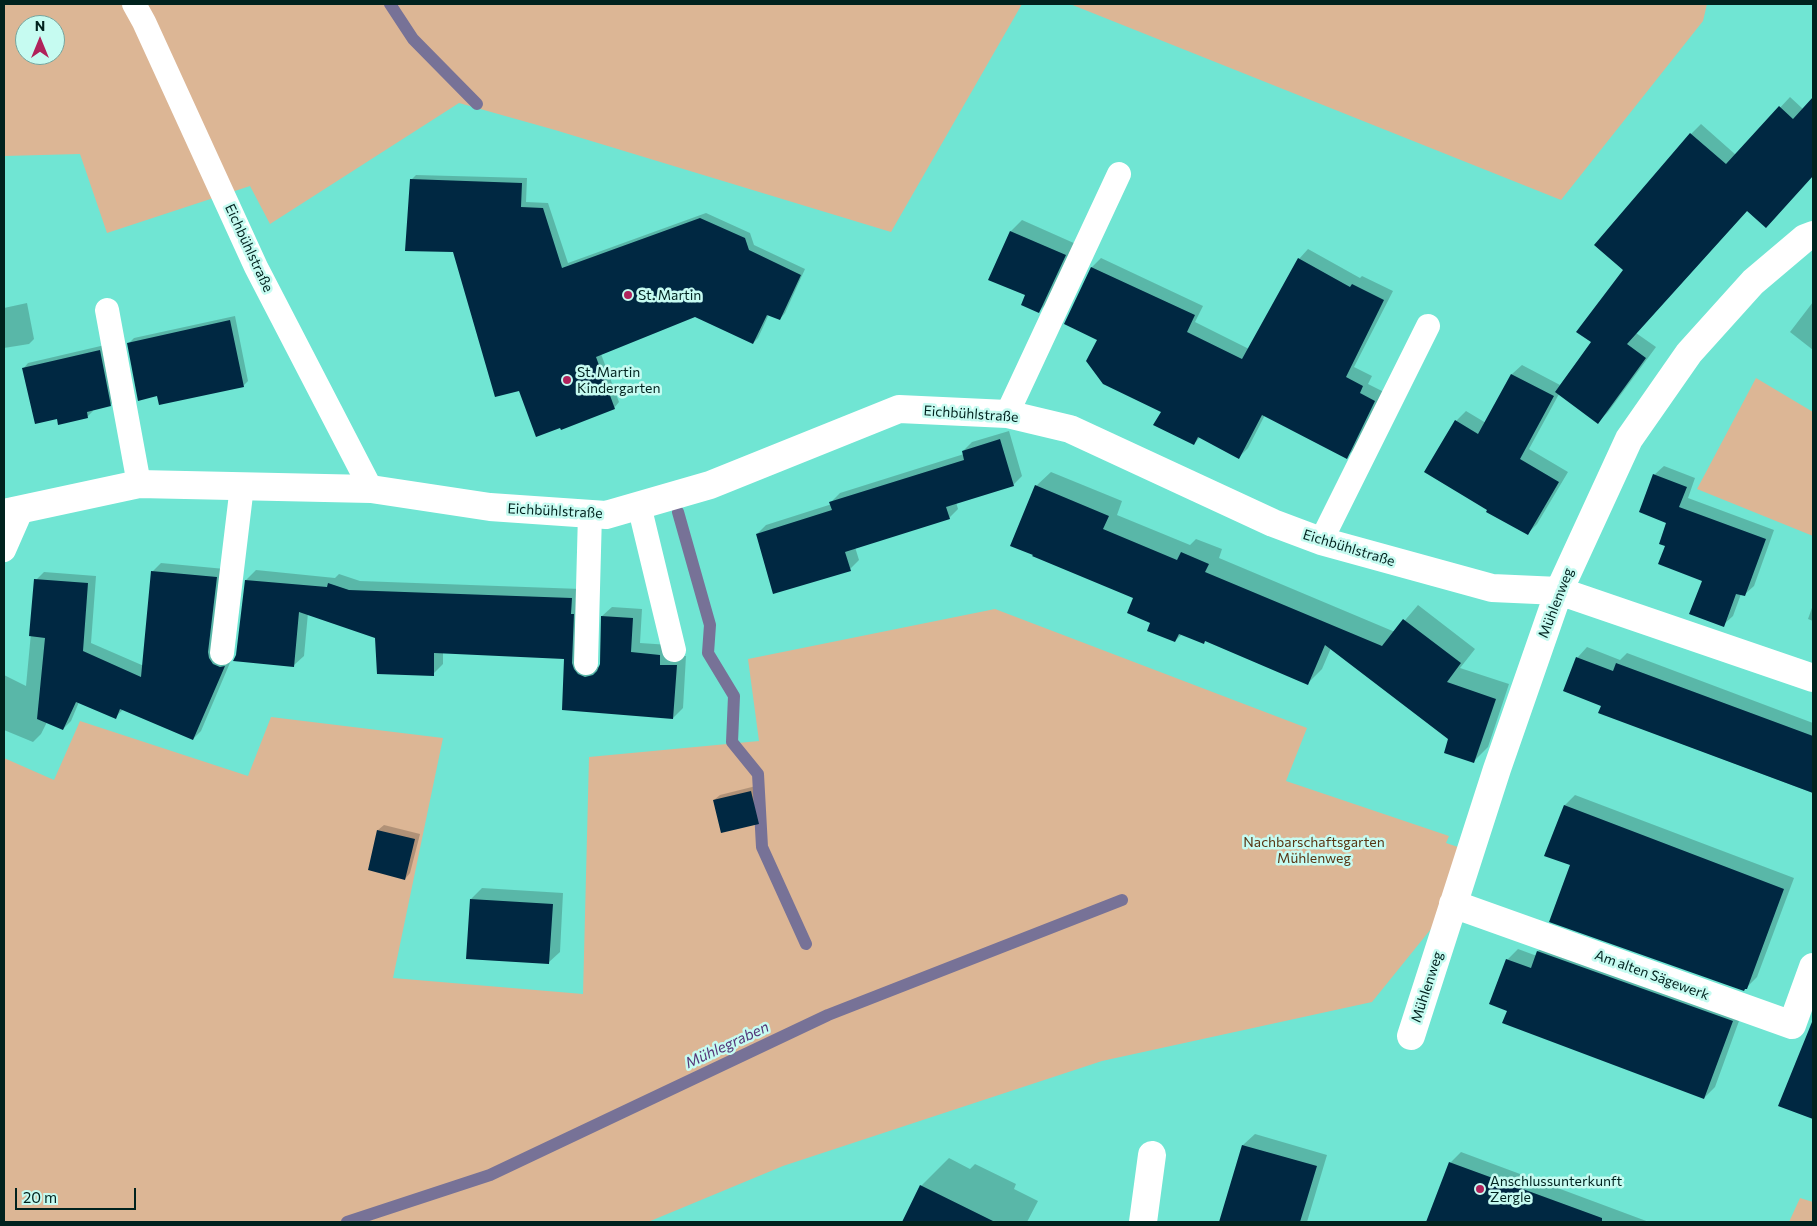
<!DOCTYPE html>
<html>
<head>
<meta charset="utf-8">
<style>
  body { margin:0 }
  #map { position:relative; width:1817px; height:1226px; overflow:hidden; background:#70e5d3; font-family:Commissioner,sans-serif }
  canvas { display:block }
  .frame { position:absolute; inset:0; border:5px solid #00221e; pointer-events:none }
  .north { position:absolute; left:15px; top:15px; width:50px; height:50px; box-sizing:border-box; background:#c6fbf1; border:1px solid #77a49d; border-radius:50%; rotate:0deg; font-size:14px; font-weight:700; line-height:20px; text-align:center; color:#00221e }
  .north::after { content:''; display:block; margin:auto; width:18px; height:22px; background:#b0225b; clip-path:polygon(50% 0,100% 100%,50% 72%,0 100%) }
  .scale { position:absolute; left:15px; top:1188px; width:121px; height:22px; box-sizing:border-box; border:2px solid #00221e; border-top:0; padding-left:6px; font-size:15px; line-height:18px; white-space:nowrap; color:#00221e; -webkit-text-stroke:4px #c6fbf1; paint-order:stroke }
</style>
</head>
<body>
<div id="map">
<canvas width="1817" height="1226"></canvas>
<div class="frame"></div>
<div class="north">N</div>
<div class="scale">20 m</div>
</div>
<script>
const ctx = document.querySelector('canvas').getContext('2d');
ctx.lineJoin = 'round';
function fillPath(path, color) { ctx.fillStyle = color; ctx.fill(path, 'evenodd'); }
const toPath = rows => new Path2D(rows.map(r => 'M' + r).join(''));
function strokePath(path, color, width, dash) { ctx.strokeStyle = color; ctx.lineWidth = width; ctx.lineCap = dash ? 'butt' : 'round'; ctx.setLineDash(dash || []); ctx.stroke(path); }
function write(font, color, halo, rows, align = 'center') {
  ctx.font = font + ' Commissioner,sans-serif'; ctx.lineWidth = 5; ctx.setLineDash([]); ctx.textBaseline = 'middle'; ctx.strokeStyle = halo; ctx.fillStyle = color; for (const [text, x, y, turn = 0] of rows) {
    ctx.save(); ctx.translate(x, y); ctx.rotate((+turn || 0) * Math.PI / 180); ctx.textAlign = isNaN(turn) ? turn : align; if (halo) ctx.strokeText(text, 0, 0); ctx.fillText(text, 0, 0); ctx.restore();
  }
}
const green = toPath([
  [4,4,1022,4,891,232,555,130,459,103,270,224,250,186,107,233,80,154,4,156],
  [25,25,55,25,55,55,25,55],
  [1070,4,1069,4,1707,4,1703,21,1561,200],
  [1756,378,1813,412,1813,536,1697,489],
  [995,609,1307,728,1286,781,1449,836,1446,843,1458,847,1435,924,1372,1002,1102,1061,783,1166,648,1222,4,1222,4,758,54,780,80,721,248,776,271,717,443,738,393,978,583,994,589,757,759,741,748,659],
  [1800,1198,1813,1202,1813,1222,1789,1222]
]);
const shadow = toPath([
  [1790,97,1803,109,1813,99,1813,175,1776,216,1748,210,1636,333,1656,347,1608,412,1598,422,1559,394,1529,449,1568,472,1537,524,1527,534,1456,421,1466,411,1486,423,1512,374,1522,365,1560,385,1592,342,1624,270,1691,134,1701,124,1736,155],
  [416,175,527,178,526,202,548,203,568,263,706,213,750,233,754,245,805,269,785,313,780,319,769,314,758,338,753,343,695,315,601,354,619,402,614,408,520,390,454,251,411,180],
  [1022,220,1076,244,1050,300,1039,311,1026,294,1011,231],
  [1308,249,1360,278,1362,276,1393,291,1354,367,1372,376,1368,384,1384,392,1356,448,1346,457,1265,415,1248,448,1239,457,1200,437,1194,444,1162,411,1099,339,1066,324,1092,267,1101,258,1203,306,1195,322,1249,349,1299,259],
  [1813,302,1813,350,1790,332],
  [27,303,34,339,29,344,4,348,4,308],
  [235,316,248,381,243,386,158,395,128,344,134,338],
  [105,345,115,400,110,405,92,409,93,411,88,416,58,417,23,369,28,363],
  [1009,431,1022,476,1013,485,956,502,958,509,949,518,855,547,859,560,850,569,757,534,766,525,832,504,831,502,840,493,964,454,963,451,972,442],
  [1664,466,1695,478,1688,498,1774,530,1754,586,1744,595,1741,594,1733,616,1723,625,1703,580,1667,545,1668,522,1654,475],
  [1051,472,1122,501,1117,515,1190,545,1196,539,1222,549,1219,558,1395,632,1418,605,1475,649,1460,668,1509,684,1488,747,1474,761,1450,739,1331,648,1322,669,1307,684,1206,640,1203,643,1182,634,1175,641,1152,622,1134,597,1036,486],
  [161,563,225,569,229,659,232,658,201,731,193,739,124,709,115,717,79,702,71,721,63,729,47,722,41,734,33,742,4,730,4,675,26,686,36,580,44,572,96,576,91,643,144,666,153,571],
  [256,570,335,578,339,574,360,581,581,589,588,665,597,667,600,666,602,616,612,607,642,609,640,643,670,645,669,655,686,656,683,708,673,718,563,708,566,658,443,652,443,664,433,674,377,637,308,613,304,656,294,665,237,655,246,580],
  [1813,605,1813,621,1808,619],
  [1587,647,1620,660,1627,653,1813,723,1813,793,1600,713,1602,705,1564,690,1578,657],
  [756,786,764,817,759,823,714,800,720,795],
  [1575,795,1794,878,1757,977,1746,988,1572,864,1565,805],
  [384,825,420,834,410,873,405,879,378,830],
  [482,888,563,893,560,952,548,963,471,899],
  [1549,941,1743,1010,1715,1087,1704,1098,1509,1011,1507,960,1518,949,1537,956,1538,951],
  [1810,1044,1813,1046,1813,1118,1780,1105],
  [1255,1134,1327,1155,1307,1222,1221,1222,1243,1145],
  [1461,1152,1649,1222,1428,1222,1450,1163],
  [949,1158,970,1169,975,1164,1016,1184,1014,1189,1038,1201,1027,1222,904,1222,921,1186]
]);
const stream = toPath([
  [390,4,413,39,477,104],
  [678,512,710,625,708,653,734,696,732,742,758,774,762,847,806,944],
  [347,1222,490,1175,828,1015,1122,900]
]);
const building = toPath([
  [1813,97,1813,176,1766,228,1747,211,1627,344,1646,358,1598,424,1555,392,1591,342,1576,332,1623,270,1594,245,1690,133,1726,164,1779,106,1793,119],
  [410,179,522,183,521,207,543,208,562,268,700,218,745,238,749,250,801,275,780,320,767,315,753,344,695,317,596,357,615,409,561,430,560,428,536,437,519,391,495,397,453,252,405,251],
  [1010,231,1066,255,1039,313,1021,305,1025,295,988,280],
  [1298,258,1350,287,1352,284,1384,300,1346,377,1363,386,1360,393,1375,401,1347,459,1262,415,1239,459,1198,437,1194,445,1153,425,1161,412,1103,384,1086,361,1097,340,1064,324,1091,267,1195,315,1187,332,1242,359],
  [230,320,244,387,159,405,157,396,138,401,127,343],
  [100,350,111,406,87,412,88,418,58,425,57,419,35,424,22,368],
  [1511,374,1554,396,1520,459,1559,482,1528,535,1486,512,1487,510,1424,472,1455,420,1478,434],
  [1000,439,1014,486,946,507,950,519,845,552,851,571,773,594,756,534,832,510,829,502,964,460,962,451],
  [1653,474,1687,487,1679,507,1766,539,1745,596,1736,594,1724,627,1689,614,1702,581,1658,564,1665,546,1659,544,1666,523,1639,512],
  [1035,485,1109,516,1103,529,1177,560,1181,552,1209,564,1205,572,1382,646,1403,619,1461,663,1447,682,1496,699,1474,763,1444,753,1448,739,1325,645,1308,685,1205,641,1204,644,1179,634,1175,642,1147,631,1150,623,1127,613,1133,598,1032,556,1033,555,1010,546],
  [151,571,217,577,208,652,209,658,213,664,220,667,225,666,193,740,120,709,116,719,76,702,63,730,37,719,45,638,29,636,34,579,88,583,83,651,141,677],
  [245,580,327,587,328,583,349,590,572,598,571,614,574,614,572,663,574,669,578,674,585,677,593,675,597,671,600,664,601,616,633,618,631,652,660,655,660,665,677,665,673,719,562,710,564,659,434,653,434,676,377,674,375,638,299,612,294,667,233,661,236,655],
  [1576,657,1613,671,1616,663,1813,736,1813,793,1598,713,1601,706,1563,691],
  [751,791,759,824,721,833,713,800],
  [1564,805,1784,889,1747,989,1745,989,1744,991,1549,922,1570,865,1544,856],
  [377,830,415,839,405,880,368,870],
  [470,899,553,904,549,964,466,959],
  [1537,951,1733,1021,1704,1099,1502,1023,1507,1011,1489,1004,1506,959,1531,968],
  [1812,1022,1813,1022,1813,1119,1778,1106],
  [1242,1145,1317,1166,1300,1222,1219,1222],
  [1449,1162,1602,1218,1602,1222,1426,1222],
  [920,1185,995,1222,902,1222]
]);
const lane = toPath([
  [134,4,144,22,256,267,371,489],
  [107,310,139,484],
  [1007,414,1119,174],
  [639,505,674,650],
  [1321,541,1428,326],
  [4,550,22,509],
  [222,653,242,486],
  [586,663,590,514]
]);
const street = toPath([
  [4,513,139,484,371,489,490,507,606,515,710,485,899,409,1007,414,1070,429,1273,523,1321,541,1492,588,1559,591,1813,678],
  [1453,904,1792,1025,1813,967],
  [1411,1036,1497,769,1559,591,1629,439,1689,353,1753,282,1805,238,1813,235],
  [1143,1222,1152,1155]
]);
const markers = [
  [628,295,5,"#b0225b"],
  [567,380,5,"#b0225b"],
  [1480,1189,5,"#b0225b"]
];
const streetNames = [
  ["Eichbühlstraße",249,248,65],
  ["Eichbühlstraße",971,414,4],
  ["Eichbühlstraße",555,511,3],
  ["Eichbühlstraße",1349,548,17],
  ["Mühlenweg",1556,603,-69],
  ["Am alten Sägewerk",1652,975,20],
  ["Mühlenweg",1427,987,-72]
];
const poiNames = [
  ["St. Martin",638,295],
  ["St. Martin",577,372],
  ["Kindergarten",577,388],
  ["Anschlussunterkunft",1490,1181],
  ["Zergle",1490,1197]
];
const parkNames = [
  ["Nachbarschaftsgarten",1314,842],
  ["Mühlenweg",1314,858]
];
const waterNames = [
  ["Mühlegraben",727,1045,-25]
];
fillPath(green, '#dcb695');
fillPath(shadow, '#0003');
strokePath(stream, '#777297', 12);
fillPath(building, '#002842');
strokePath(lane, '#fff', 24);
strokePath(street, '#fff', 28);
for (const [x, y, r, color] of markers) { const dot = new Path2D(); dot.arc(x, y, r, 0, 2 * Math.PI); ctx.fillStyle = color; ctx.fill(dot); strokePath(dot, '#c6fbf1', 2); }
write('14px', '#00221e', '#c6fbf1', streetNames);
write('14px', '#00221e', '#c6fbf1', poiNames, 'left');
write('14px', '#583614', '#c6fbf1', parkNames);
write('italic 15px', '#543578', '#c6fbf1', waterNames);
</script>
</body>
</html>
